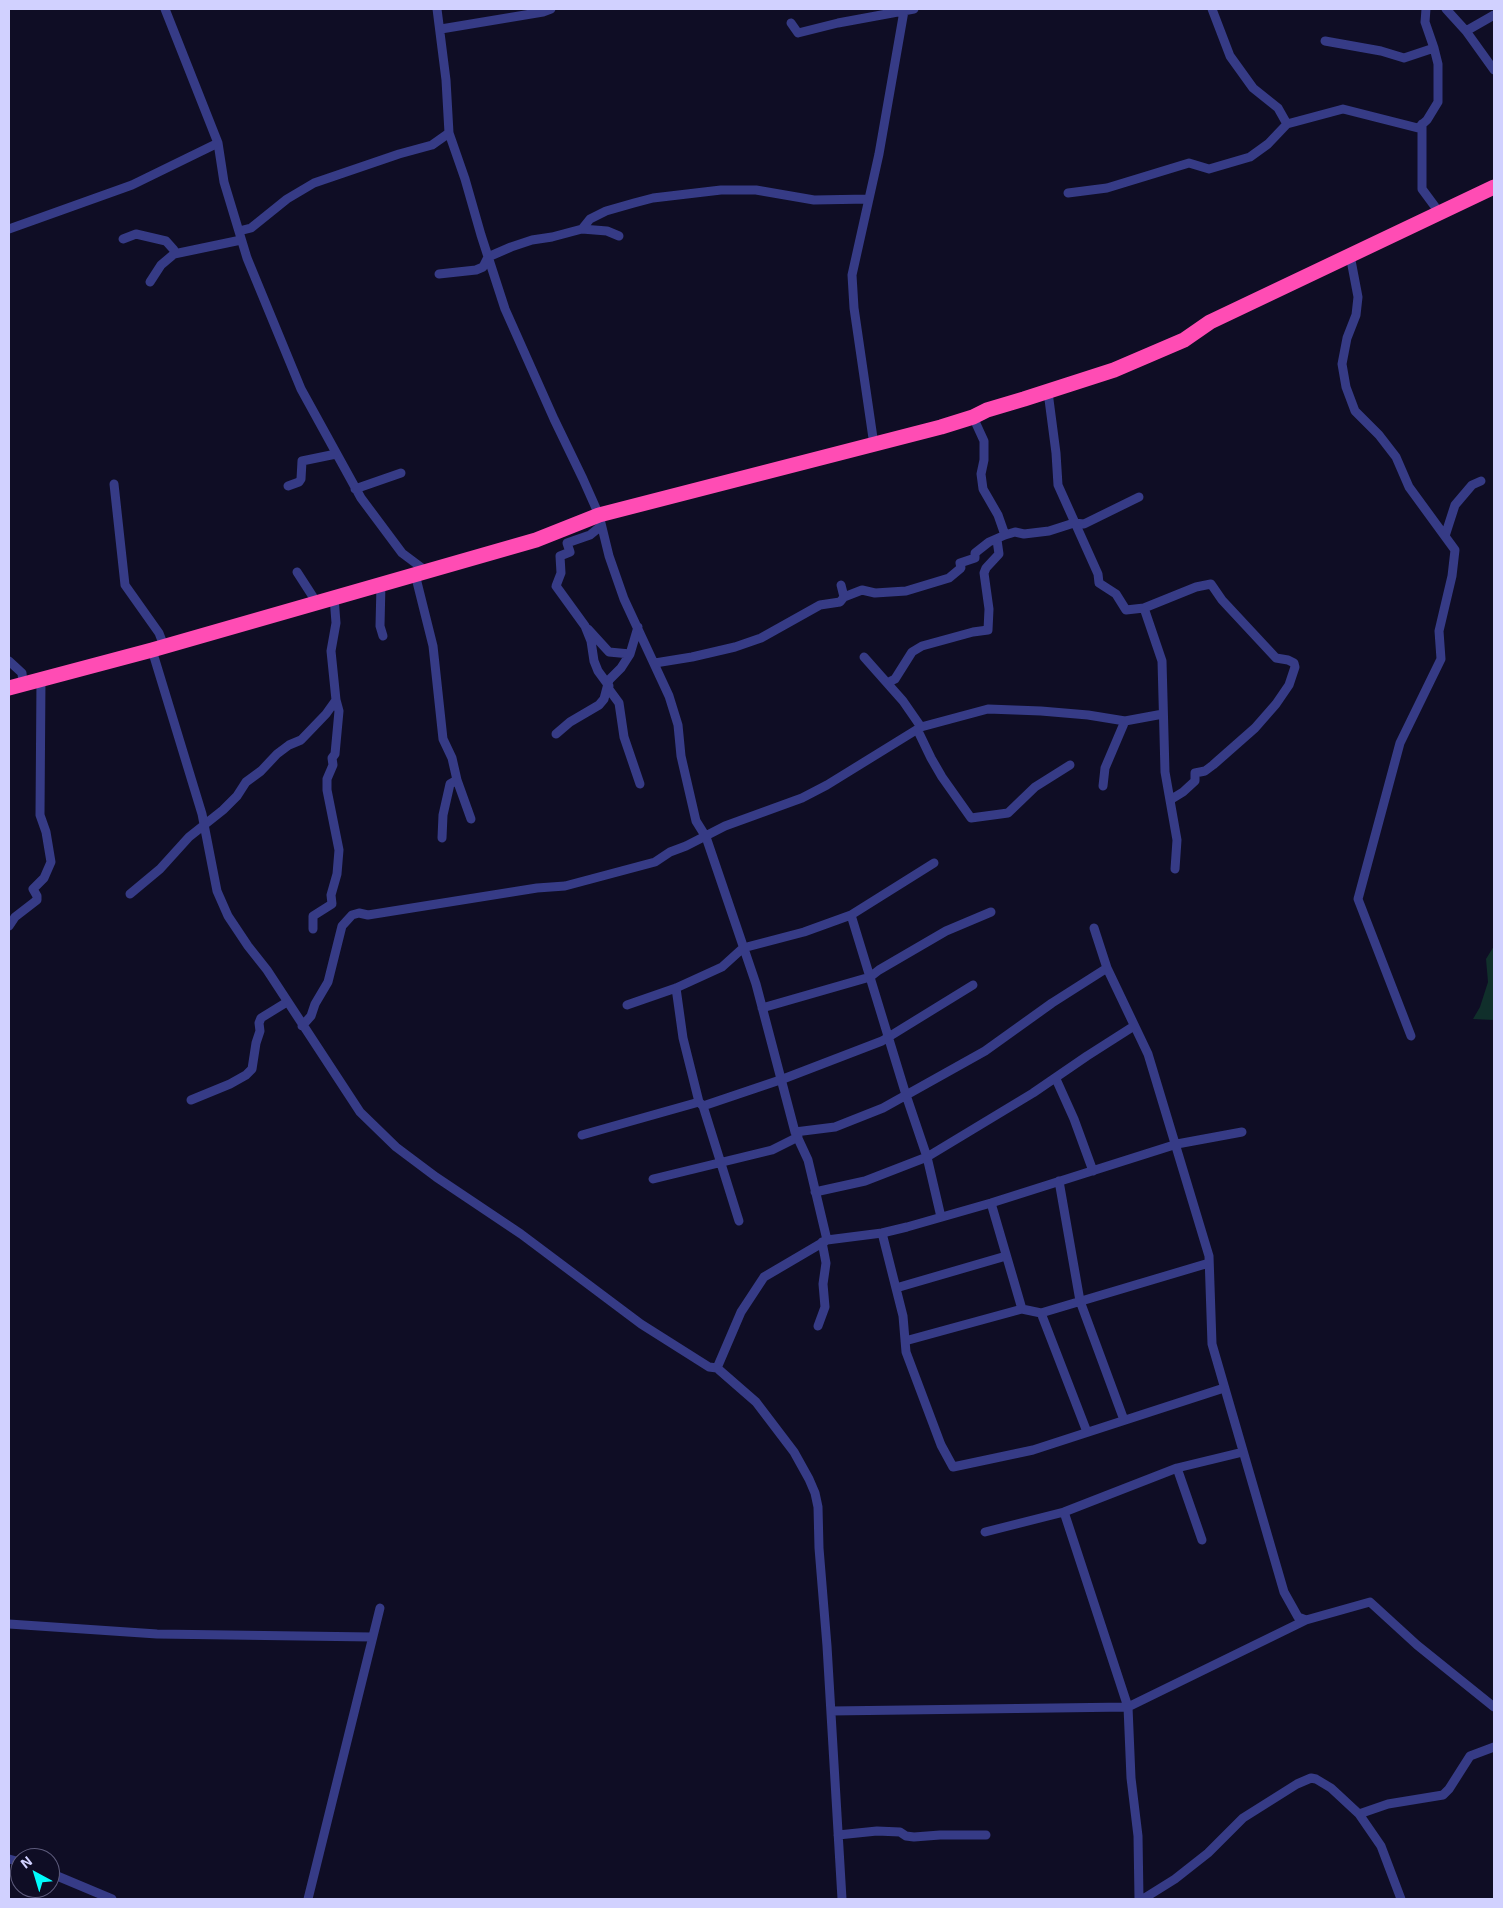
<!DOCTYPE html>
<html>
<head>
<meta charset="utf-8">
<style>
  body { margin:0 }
  #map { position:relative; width:1503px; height:1908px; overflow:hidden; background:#0f0d25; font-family:"Exo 2",sans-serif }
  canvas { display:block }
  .frame { position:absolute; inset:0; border:10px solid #d1d1ff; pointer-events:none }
  .north { position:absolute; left:10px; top:1848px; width:50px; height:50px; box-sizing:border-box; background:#0f0d25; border:1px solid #5d5b7c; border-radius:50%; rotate:321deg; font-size:14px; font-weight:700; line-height:20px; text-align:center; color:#d1d1ff }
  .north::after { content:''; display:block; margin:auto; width:18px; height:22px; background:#00fcfc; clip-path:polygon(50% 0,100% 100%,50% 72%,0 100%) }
</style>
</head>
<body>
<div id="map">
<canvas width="1503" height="1908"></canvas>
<div class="frame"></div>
<div class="north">N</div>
</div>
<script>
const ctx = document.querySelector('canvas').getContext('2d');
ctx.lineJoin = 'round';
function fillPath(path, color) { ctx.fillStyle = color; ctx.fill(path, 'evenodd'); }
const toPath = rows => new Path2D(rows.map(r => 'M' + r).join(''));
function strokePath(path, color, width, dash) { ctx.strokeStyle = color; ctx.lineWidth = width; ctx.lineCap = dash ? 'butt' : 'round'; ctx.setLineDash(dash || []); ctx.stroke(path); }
const green = toPath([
  [1494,946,1494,1020,1473,1019,1480,1007,1488,982,1486,959]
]);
const street = toPath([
  [165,9,218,143,224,182,247,258,301,389,361,498,402,553,426,571],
  [437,9,446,80,449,133,465,179,481,235,505,309,554,419,583,479,599,515,609,556,624,599,669,696,678,725,681,756,696,821,706,837,756,984,795,1132,808,1160,827,1240,764,1277,741,1312,717,1368],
  [1212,9,1230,56,1253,88,1278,108,1287,124],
  [1446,9,1466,31,1494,70],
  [791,23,798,33,838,23,914,9],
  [441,29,543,12,551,9],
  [1466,31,1494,15],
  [1325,41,1381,51,1404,58,1434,48],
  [1422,124,1422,189,1439,212],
  [1068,193,1107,188,1189,163,1209,169,1250,157,1268,144,1287,124,1343,109,1418,128,1427,120,1438,102,1438,64,1434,48,1425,22,1426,9],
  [9,229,132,185,218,143],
  [582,229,590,219,606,211,634,203,653,198,721,190,756,190,814,200,869,199],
  [239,231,251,228,287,199,314,183,399,154,432,145,449,133],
  [123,239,136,234,166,241,174,250,174,254],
  [1350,255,1358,297,1356,315,1347,338,1342,364,1346,387,1355,411,1379,435,1396,457,1409,487,1455,550,1452,576,1439,631,1441,659,1400,743,1358,899,1411,1036],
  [439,274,476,270,483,267,488,257,511,247,532,240,552,237,582,229,607,231,619,236],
  [150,282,161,265,174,254,241,240],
  [1048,392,1056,453,1058,485,1098,574,1099,583,1116,594,1126,610,1144,608,1162,661,1165,772,1177,840,1175,869],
  [973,417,984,441,984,460,981,474,983,489,998,515,1005,535],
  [874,445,854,308,852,275,879,154,904,11],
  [114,484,125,585,159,633,164,646],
  [288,486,299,482,301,479,302,461,336,454],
  [355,489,401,473],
  [601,526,590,535,567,543,570,552,560,556,561,573,556,586,585,626,591,641,594,661,598,671,609,686],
  [1445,536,1455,505,1472,485,1481,481],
  [297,572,317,603],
  [415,574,433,646,443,739,452,758,457,780,471,819],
  [381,584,380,626,383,636],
  [844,597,862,590,875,593,906,591,949,578,961,568,960,563,975,558,975,553,989,542,1005,535,1015,532,1024,534,1049,531,1074,523,1084,524,1139,497],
  [1144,608,1196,587,1211,584,1222,600,1276,658,1288,660,1294,663,1295,667,1289,685,1276,704,1255,728,1213,765,1205,771,1195,773,1195,781,1183,792,1170,800],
  [588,629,609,652,630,654],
  [152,650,202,814,217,891,228,916,248,946,267,970,360,1112,396,1147,436,1177,521,1234,641,1324,709,1367,717,1368,756,1402,794,1452,809,1479,815,1493,818,1507,819,1548,827,1646,842,1899],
  [864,657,903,701,921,727],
  [9,661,22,673,23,684],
  [655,663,692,657,735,647,761,638,820,605,840,602,844,597,841,585],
  [887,683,895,679,912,652,922,646,973,632,988,630,989,609,984,573,986,568,999,554,997,540],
  [608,688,619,703,624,737,640,784],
  [918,731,931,758,942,777,971,818,1008,813,1035,787,1070,765],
  [556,734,570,722,599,705,604,699,609,680,621,668,630,654,638,627],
  [1103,786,1105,768,1125,721],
  [442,838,443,815,450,784,457,780],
  [130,894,160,869,189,837,223,810,237,796,246,782,261,771,277,754,289,745,301,740,326,714,336,700],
  [851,915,906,1095,927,1157,941,1217],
  [9,926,15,917,37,900,37,896,33,889,44,878,51,862,46,832,40,815,41,679],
  [1094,928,1107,968,1148,1054,1209,1256,1212,1344,1284,1592,1298,1617,1306,1620,1370,1602,1417,1645,1494,1707],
  [313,929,313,916,332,904,331,895,337,874,339,850,327,790,327,779,333,765,332,758,335,754,339,711,336,700,331,651,336,623,334,597],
  [676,988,683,1038,699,1102,703,1106,783,1079,882,1041,973,985],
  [627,1005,676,988,722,967,743,948,804,932,851,915,934,863],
  [762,1008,870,977,879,970,946,931,991,912],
  [302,1026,311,1016,315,1004,328,982,342,926,352,915,359,913,368,915,537,888,565,886,655,862,670,852,686,846,725,826,802,798,827,785,921,727,988,709,1041,711,1088,715,1125,721,1163,714],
  [1056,1079,1074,1119,1093,1171],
  [191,1100,230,1084,246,1075,252,1069,256,1043,260,1031,259,1023,261,1018,287,1002],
  [703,1106,739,1221],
  [795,1132,835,1127,883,1108,985,1051,1052,1003,1107,968],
  [582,1135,699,1102],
  [653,1179,772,1150,798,1137],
  [1059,1181,1080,1301,1124,1420],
  [815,1192,865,1181,927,1157,1033,1093,1087,1056,1134,1026],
  [991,1203,1022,1309,1041,1313,1087,1432],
  [882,1233,903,1316,906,1352,941,1445,953,1467,1033,1450,1224,1388],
  [827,1240,882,1233,907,1227,991,1203,1177,1144,1242,1132],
  [896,1288,1006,1256],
  [1041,1313,1209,1263],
  [818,1326,825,1307,823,1284,826,1263,822,1242],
  [905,1341,1022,1309],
  [1177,1468,1202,1540],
  [1064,1512,1128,1707,1131,1778,1138,1836,1139,1899],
  [985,1532,1064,1512,1177,1468,1243,1452],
  [9,1624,157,1634,372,1637],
  [831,1711,1128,1707,1306,1620],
  [1359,1814,1381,1846,1401,1899],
  [838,1835,877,1831,900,1832,906,1836,914,1837,940,1835,986,1835],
  [9,1859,20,1862],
  [50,1873,112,1899],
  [308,1899,380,1608],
  [1143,1899,1175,1879,1208,1853,1243,1818,1297,1784,1311,1778,1316,1779,1331,1788,1359,1814,1388,1804,1443,1795,1449,1789,1470,1756,1494,1747]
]);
const highway = toPath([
  [9,688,152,650,536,540,599,515,941,427,973,417,987,410,1024,399,1114,370,1184,340,1210,322,1494,187]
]);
fillPath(green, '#102f2b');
strokePath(street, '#363b86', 9);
strokePath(highway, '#ff4cb4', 15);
</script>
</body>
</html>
